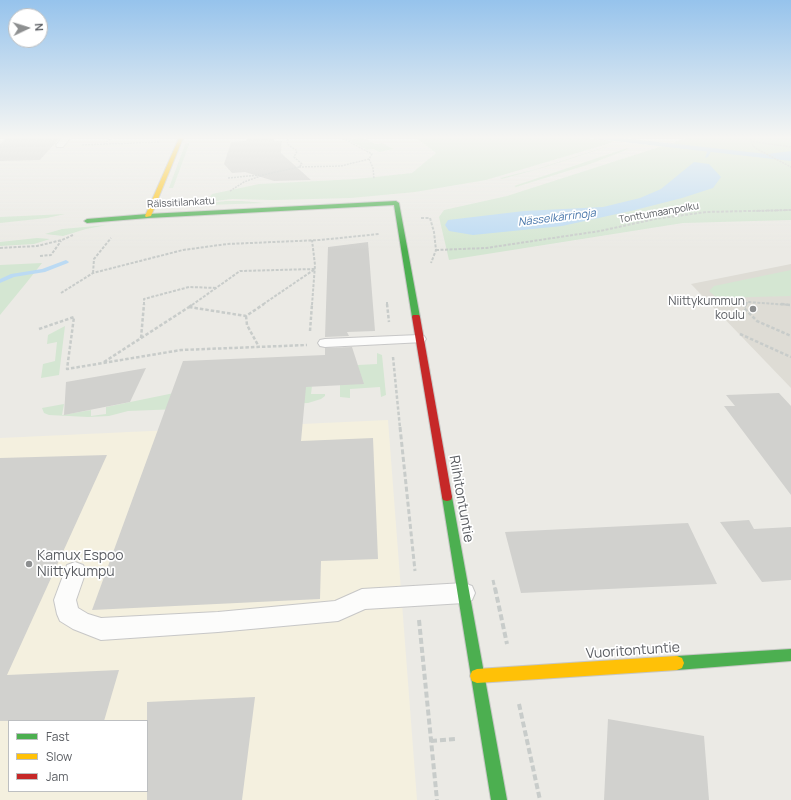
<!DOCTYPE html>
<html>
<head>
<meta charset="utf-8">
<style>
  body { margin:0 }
  #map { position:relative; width:791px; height:800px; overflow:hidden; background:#ebeae5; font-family:Manrope,sans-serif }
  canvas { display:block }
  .legend { position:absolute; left:8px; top:720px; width:140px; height:72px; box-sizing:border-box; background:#fff; border:1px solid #bdbfc1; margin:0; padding:5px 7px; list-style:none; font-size:12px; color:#5b5e63 }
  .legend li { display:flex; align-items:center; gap:8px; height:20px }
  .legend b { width:20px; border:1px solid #bdbfc1 }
  .north { position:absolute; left:8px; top:8px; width:40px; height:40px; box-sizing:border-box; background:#fff; border:1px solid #bdbfc1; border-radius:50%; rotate:86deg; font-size:11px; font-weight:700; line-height:16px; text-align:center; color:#5b5e63 }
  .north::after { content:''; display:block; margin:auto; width:14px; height:18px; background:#8d8f90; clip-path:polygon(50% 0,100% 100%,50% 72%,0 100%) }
</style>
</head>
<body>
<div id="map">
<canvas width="791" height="800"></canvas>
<ul class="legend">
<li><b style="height:5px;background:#4caf50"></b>Fast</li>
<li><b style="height:5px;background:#ffc107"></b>Slow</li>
<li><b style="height:5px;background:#c62828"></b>Jam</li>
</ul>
<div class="north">N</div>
</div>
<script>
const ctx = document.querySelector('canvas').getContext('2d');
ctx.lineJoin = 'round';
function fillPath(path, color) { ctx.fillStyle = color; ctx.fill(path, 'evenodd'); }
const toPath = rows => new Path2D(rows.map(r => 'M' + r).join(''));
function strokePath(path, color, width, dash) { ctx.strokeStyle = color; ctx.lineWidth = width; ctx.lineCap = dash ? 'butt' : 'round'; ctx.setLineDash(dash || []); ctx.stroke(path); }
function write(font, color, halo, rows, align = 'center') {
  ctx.font = font + ' Manrope,sans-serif'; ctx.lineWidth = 3.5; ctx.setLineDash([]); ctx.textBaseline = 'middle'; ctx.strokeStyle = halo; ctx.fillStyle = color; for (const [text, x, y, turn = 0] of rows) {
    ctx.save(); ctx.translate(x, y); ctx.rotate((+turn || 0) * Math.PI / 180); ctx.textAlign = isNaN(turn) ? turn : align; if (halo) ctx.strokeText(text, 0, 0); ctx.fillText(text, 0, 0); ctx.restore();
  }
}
const commercial = toPath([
  [388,420,417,800,0,800,0,438],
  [9,721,147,721,147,791,9,791]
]);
const education = toPath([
  [791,264,791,388,691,284]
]);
const green = toPath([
  [356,138,364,138,375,144,382,143,394,149,379,152,373,149,367,150,348,140],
  [416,138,588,138,612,141,611,143,486,180,415,192,351,198,274,200,232,199,206,202,212,194,259,184,356,179,412,173,436,153],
  [687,138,791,138,791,220,683,223,449,260,439,217,444,210,507,196],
  [190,142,173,188,169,188,185,144],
  [605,147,607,147,545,167,502,179,500,178,537,169],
  [627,148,628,149,624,151,590,164,516,187,514,186],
  [226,201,242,201,265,203,208,205,210,203],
  [65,214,47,218,0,223,0,217],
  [107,225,86,229,63,236,45,234,62,229],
  [37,238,50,239,34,244,0,246,0,242],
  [42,263,27,282,0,315,0,265],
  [791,270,791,296,717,298,709,291,714,286],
  [65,326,59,375,41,378,43,364,55,361,57,342,47,344,48,335],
  [377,353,382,355,386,395,381,397,380,387,350,389,350,398,340,397,340,385,358,365,377,364],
  [312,386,311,394,325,394,325,396,321,399,308,403,284,404,285,388],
  [179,392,179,409,128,411,109,416,88,417,49,415,44,413,42,408,64,404,62,415,91,410,91,416,106,414,106,407]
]);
const water = toPath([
  [588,138,622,138,767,154,791,151,791,161],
  [694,162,709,164,721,177,713,188,682,198,635,210,562,226,473,235,449,231,445,225,448,220,524,211,603,207,640,198,661,189]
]);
const stream = toPath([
  [710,148,712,149,708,157,705,158,708,149,710,148],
  [66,260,69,262,68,263,45,272,14,277,0,283,0,279,11,274,42,269,66,260]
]);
const building = toPath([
  [7,138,60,138,40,160,0,161,0,144],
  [247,138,274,138,274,141,282,141,281,153,311,180,274,181,245,172,232,173,224,164,231,142,246,141],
  [368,242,375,331,347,332,349,336,325,337,328,247],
  [352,347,364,384,306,387,301,441,373,438,378,559,321,561,320,599,92,610,183,361,325,355,325,348],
  [146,368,130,402,64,415,66,382],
  [779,393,791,406,791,495,724,406,735,406,726,395],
  [107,455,7,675,119,670,104,721,0,721,0,458],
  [749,520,754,529,791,527,791,580,762,582,720,522],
  [688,523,717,584,521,593,505,532],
  [255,697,242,800,147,800,147,702],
  [608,719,704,736,709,800,604,800]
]);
const pathFar4 = toPath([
  [750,138,753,146,757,149,791,167],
  [750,141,791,147],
  [104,144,112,138],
  [82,145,159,142],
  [32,146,45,146],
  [0,147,32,146,41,138],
  [369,159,373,168,374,179],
  [299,167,341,166,369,159,372,154,342,138],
  [228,178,259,175],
  [230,191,244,182,263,175,299,167,302,164,294,157,297,151,287,144,288,138],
  [756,211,791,210]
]);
const pathFar3 = toPath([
  [421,218,430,218,434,232,436,250,431,263],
  [0,248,37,246,62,240,73,235],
  [436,250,486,248,600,231,655,219,706,212,791,210],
  [40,256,51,255,61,241],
  [93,273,94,259,111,238],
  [61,293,93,273,183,250,227,244,320,240,379,234],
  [387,302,387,305],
  [144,305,144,299,189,287,217,288],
  [192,305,240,271,315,269,262,305],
  [312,305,315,265,312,240],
  [746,305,747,302,790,305]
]);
const pathFar2 = toPath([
  [387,304,389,322],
  [746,304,744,308,757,321,791,336],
  [781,304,791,305],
  [189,307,246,316,264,304],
  [189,307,193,304],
  [246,316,247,325,259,347],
  [39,329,74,317,67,369,181,350,307,345],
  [310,331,312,304],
  [740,334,791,357],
  [141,338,144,304],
  [393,357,400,428],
  [104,362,189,307]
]);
const pathFar1 = toPath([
  [400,427,415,571],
  [493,580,495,589]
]);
const path = toPath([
  [495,588,507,644],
  [419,620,437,800],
  [519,704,540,800],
  [431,741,455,739]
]);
const lane = toPath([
  [62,138,70,138,63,147,57,147,56,145,62,138],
  [419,335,424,336,426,339,424,342,325,347,320,346,318,343,320,340,325,339,419,335],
  [75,562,83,565,86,571,76,600,78,608,88,614,101,618,218,612,335,601,362,589,464,583,472,586,475,593,472,600,464,603,365,609,338,621,218,632,101,640,73,629,60,621,57,614,54,600,67,565,75,562]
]);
const fast = toPath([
  [396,201,399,203,420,317,416,319,412,317,394,205,148,218,87,223,84,221,87,219,148,214,396,201],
  [447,493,451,494,452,497,507,800,491,800,442,497,443,494,447,493],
  [791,649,791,661,677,670,672,668,670,663,672,658,677,656,791,649]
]);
const slow = toPath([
  [179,138,183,138,151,216,146,217,145,216,179,138],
  [677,656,682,658,684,663,682,668,677,670,477,683,472,681,470,676,472,671,477,669,677,656]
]);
const jam = toPath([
  [413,315,419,315,420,317,452,497,451,500,447,501,443,500,442,497,412,317,413,315]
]);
const markers = [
  [753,309,4,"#8d8f90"],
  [29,564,4,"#8d8f90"]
];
const farStreetnames = [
  ["Rälssitilankatu",181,203,-3],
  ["Tonttumaanpolku",659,213,-10]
];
const farWaternames = [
  ["Nässelkärrinoja",557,218,-7]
];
const poiNames = [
  ["Niittykummun",745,302],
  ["koulu",745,316]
];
const nearStreetnames = [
  ["Riihitontuntie",461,499,80],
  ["Vuoritontuntie",633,651,-4]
];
const nearPoinames = [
  ["Kamux Espoo",37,556],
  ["Niittykumpu",37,572]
];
fillPath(commercial, '#f4f0df');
fillPath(education, '#dedcd5');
fillPath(green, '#d4e6d2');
fillPath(water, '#bbdaf3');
fillPath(stream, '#bbdaf3');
fillPath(building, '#d1d1ce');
strokePath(lane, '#c7c7c7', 2);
strokePath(fast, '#c7c7c5', 2);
strokePath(slow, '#c7c7c5', 2);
strokePath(jam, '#c7c7c5', 2);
strokePath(pathFar4, '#c8ccca', 1.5, [2, 1]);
strokePath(pathFar3, '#c8ccca', 2, [3, 1.5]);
strokePath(pathFar2, '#c8ccca', 2.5, [3.5, 2]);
strokePath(pathFar1, '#c8ccca', 3, [5, 2.5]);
strokePath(path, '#c8ccca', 4, [6, 3]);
fillPath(lane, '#fcfcfb');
fillPath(fast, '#4caf50');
fillPath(slow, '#ffc107');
fillPath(jam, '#c62828');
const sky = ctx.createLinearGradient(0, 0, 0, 250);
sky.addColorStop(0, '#96c3ec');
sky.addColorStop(0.55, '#f6f6f3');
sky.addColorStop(1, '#f6f6f300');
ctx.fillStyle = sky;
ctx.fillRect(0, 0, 791, 250);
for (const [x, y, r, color] of markers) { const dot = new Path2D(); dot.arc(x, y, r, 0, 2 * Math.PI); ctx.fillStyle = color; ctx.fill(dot); strokePath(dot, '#fff', 1.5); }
write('10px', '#5b5e63', '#fff', farStreetnames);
write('italic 11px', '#4574a9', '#fff', farWaternames);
write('12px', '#5b5e63', '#fff', poiNames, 'right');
write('14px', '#5b5e63', '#fff', nearStreetnames);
write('14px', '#5b5e63', '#fff', nearPoinames, 'left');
</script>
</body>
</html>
